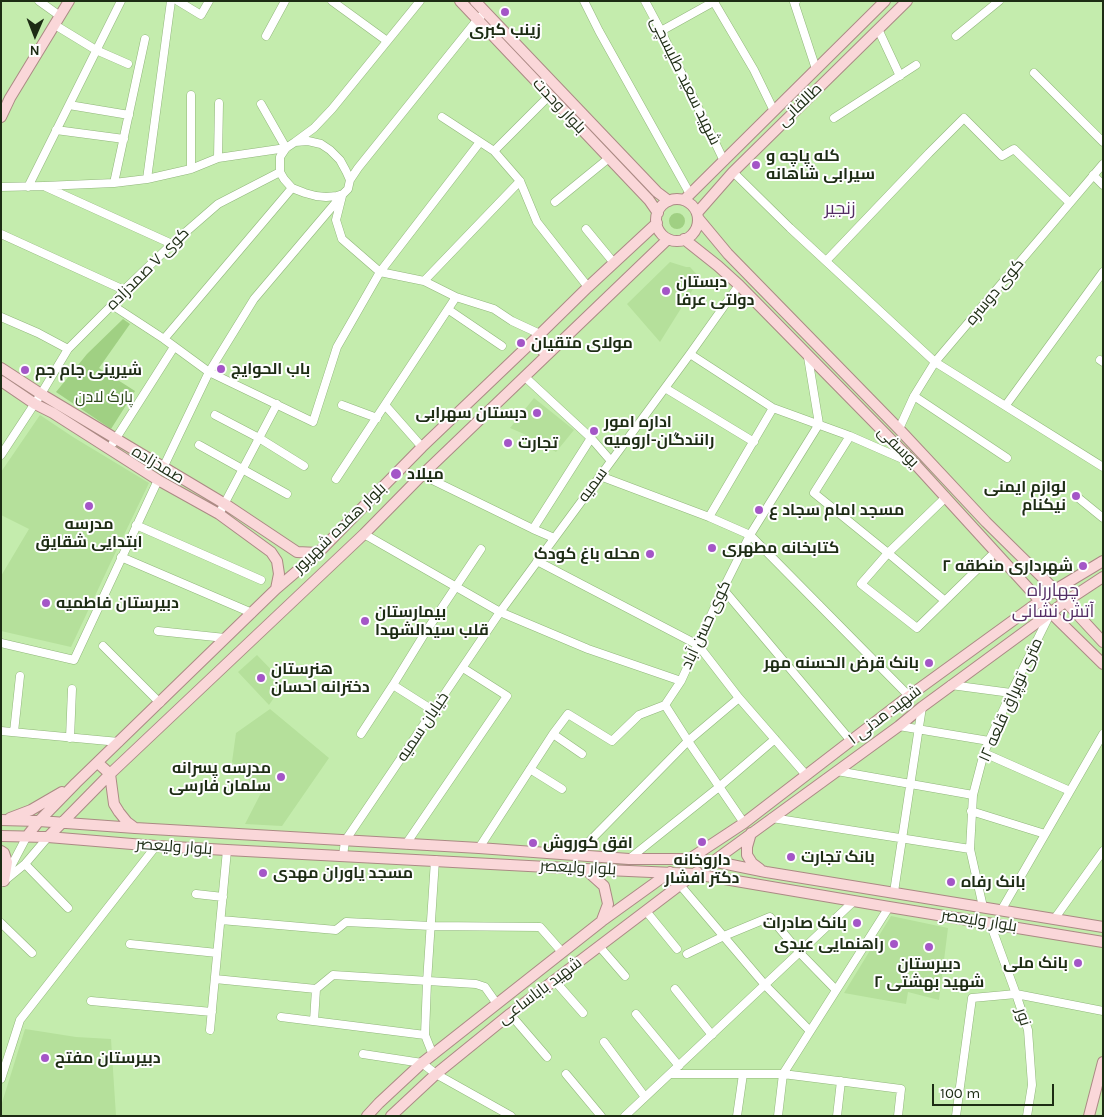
<!DOCTYPE html>
<html>
<head>
<meta charset="utf-8">
<style>
  body { margin:0 }
  #map { position:relative; width:1104px; height:1117px; overflow:hidden; background:#c4ecad; font-family:Karla,sans-serif }
  canvas { display:block }
  .frame { position:absolute; inset:0; border:2px solid #1d2c14; pointer-events:none }
  .north { position:absolute; left:10px; top:10px; width:50px; height:50px; -webkit-text-stroke:4px #fefefe; paint-order:stroke; rotate:181deg; font-size:14px; font-weight:700; line-height:20px; text-align:center; color:#1d2c14 }
  .north::after { content:''; display:block; margin:auto; width:18px; height:22px; background:#1d2c14; clip-path:polygon(50% 0,100% 100%,50% 72%,0 100%) }
  .scale { position:absolute; left:932px; top:1084px; width:122px; height:22px; box-sizing:border-box; border:2px solid #1d2c14; border-top:0; padding-left:6px; font-size:15px; line-height:18px; white-space:nowrap; color:#1d2c14; -webkit-text-stroke:4px #fefefe; paint-order:stroke }
</style>
</head>
<body>
<div id="map">
<canvas width="1104" height="1117"></canvas>
<div class="frame"></div>
<div class="north">N</div>
<div class="scale">100 m</div>
</div>
<script>
const ctx = document.querySelector('canvas').getContext('2d');
ctx.lineJoin = 'round';
function fillPath(path, color) { ctx.fillStyle = color; ctx.fill(path, 'evenodd'); }
const toPath = rows => new Path2D(rows.map(r => 'M' + r).join(''));
function strokePath(path, color, width, dash) { ctx.strokeStyle = color; ctx.lineWidth = width; ctx.lineCap = dash ? 'butt' : 'round'; ctx.setLineDash(dash || []); ctx.stroke(path); }
function write(font, color, halo, rows, align = 'center') {
  ctx.font = font + ' Karla,Cairo,sans-serif'; ctx.lineWidth = 4; ctx.setLineDash([]); ctx.textBaseline = 'middle'; ctx.strokeStyle = halo; ctx.fillStyle = color; for (const [text, x, y, turn = 0] of rows) {
    ctx.save(); ctx.translate(x, y); ctx.rotate((+turn || 0) * Math.PI / 180); ctx.textAlign = isNaN(turn) ? turn : align; if (halo) ctx.strokeText(text, 0, 0); ctx.fillText(text, 0, 0); ctx.restore();
  }
}
const built = toPath([
  [670,262,686,267,690,267,700,278,660,342,627,304],
  [534,398,574,430,556,452,524,434,510,428],
  [40,415,73,437,149,483,109,566,71,647,1,631,1,576,29,529,1,515,1,472],
  [257,655,284,683,269,705,238,672],
  [270,709,329,758,282,826,245,824,261,793,232,762,236,733],
  [891,916,948,928,939,1000,908,992,906,1004,844,993],
  [25,1029,76,1037,111,1039,116,1116,1,1115,1,1106]
]);
const green = toPath([
  '669 221a8 8 0 1 1 16 0a8 8 0 1 1-16 0Z',
  [123,319,130,324,99,368,135,391,111,429,56,392,87,354]
]);
const minor = toPath([
  [39,1,60,16],
  [178,1,201,15,209,1],
  [332,1,387,41],
  [584,1,599,31,690,194],
  [645,1,661,31,724,161],
  [796,1,794,2,816,69],
  [714,2,754,70,774,111],
  [55,25,96,50,128,64],
  [878,29,900,76],
  [661,31,715,1],
  [266,36,285,1],
  [956,36,999,1],
  [1034,73,1103,142],
  [69,105,129,115],
  [442,117,494,151,520,181,537,222,588,287],
  [834,118,916,65],
  [56,130,124,139],
  [308,141,321,144,330,150,340,160,346,171,350,180,348,189,343,194,337,196,326,197,316,196,305,193,292,188,284,179,280,172,280,157,286,148,295,142,308,141],
  [295,142,314,128,332,109,420,1],
  [494,151,549,96],
  [218,158,219,103],
  [191,169,191,95],
  [733,172,790,228,935,362,1103,467],
  [1093,175,1103,185],
  [147,179,171,1],
  [350,180,358,168,477,20,481,16],
  [114,183,145,39],
  [1,187,44,186,114,183,147,179,191,169,218,158,286,148,261,104],
  [28,187,121,1],
  [46,187,172,244],
  [342,196,336,220,342,239,380,272,424,281,456,297,494,309,512,321,540,334],
  [555,202,609,158],
  [586,229,614,263],
  [1,234,124,290],
  [826,261,929,153,964,118,1002,156,1014,149,1070,203],
  [424,281,520,181],
  [112,305,164,339,209,372,313,422,337,347,380,272,480,142],
  [449,310,502,346],
  [1,317,38,333,68,349],
  [164,339,292,188],
  [690,354,773,408,850,436,914,464],
  [1100,360,1103,362],
  [525,377,591,438,611,461],
  [665,388,754,442],
  [914,396,1007,458],
  [342,405,377,418],
  [385,405,422,447],
  [1006,405,1103,272],
  [215,415,259,438,304,466],
  [899,429,914,396,935,362,1103,164],
  [850,436,814,493,888,553,944,600],
  [113,443,174,347],
  [199,445,287,494],
  [1,455,41,394,68,349,112,305,124,290,172,244,218,204,280,172],
  [163,468,209,372,254,299,343,194],
  [422,475,533,529,554,538],
  [600,476,709,517,750,535,909,696],
  [336,479,456,297],
  [1076,496,1103,518],
  [946,497,888,553,861,584,917,628,995,552],
  [219,514,277,404],
  [709,517,773,408],
  [136,525,261,580],
  [533,529,591,438],
  [364,534,500,612,588,649,681,681],
  [121,557,252,613],
  [537,561,698,645,739,698,806,775],
  [723,589,851,741],
  [158,631,225,638],
  [1,643,74,660,158,480],
  [103,646,160,703],
  [951,685,1011,693],
  [665,705,681,681,723,589,750,535,819,424,808,357],
  [665,705,688,741,744,823],
  [434,711,393,685,425,633,481,549],
  [899,726,989,741],
  [1,731,119,742],
  [14,732,20,676],
  [361,734,393,685],
  [553,734,582,754],
  [70,738,72,689],
  [984,753,1070,791],
  [530,769,562,789],
  [837,771,973,795],
  [971,811,1045,834],
  [772,818,970,849],
  [406,844,507,696,463,668],
  [479,848,553,734,568,714,612,741,639,715,665,705],
  [576,855,688,741,739,698],
  [343,856,345,841,500,612,690,354,739,285],
  [629,859,719,787,775,739],
  [25,864,68,908],
  [7,874,27,836],
  [3,882,25,864,48,837],
  [680,885,765,985,810,1031],
  [894,892,922,707],
  [196,894,223,897],
  [983,907,970,849,973,795,984,753,989,741,1011,693,1050,614],
  [1002,909,1103,734],
  [646,911,677,949],
  [1055,918,1103,851],
  [221,920,336,930,346,922,431,926,540,927,562,952],
  [1,923,32,953],
  [990,923,1016,994,1028,1030,1032,1085,1027,1116],
  [130,944,217,953],
  [599,946,625,976],
  [687,954,724,936,770,917,800,953,836,990],
  [215,979,316,989],
  [554,980,583,1013],
  [316,989,333,975,476,984,485,987,497,1004],
  [675,989,712,1035],
  [91,1001,212,1012],
  [510,1014,547,1057],
  [636,1014,679,1066],
  [281,1017,425,1035],
  [314,1021,316,989],
  [210,1030,227,850],
  [604,1042,645,1097],
  [363,1054,422,1063,436,1074,511,1116],
  [433,1055,425,1035,427,982,435,860],
  [566,1074,601,1116],
  [670,1074,783,1074,901,1089,898,1116],
  [1,1079,20,1020,156,846],
  [625,1116,854,901],
  [737,1116,743,1074],
  [778,1116,783,1074,889,907],
  [837,1116,841,1081],
  [956,1116,972,998,1016,994,1103,1011]
]);
const major = toPath([
  [460,1,649,200,658,213],
  [475,1,657,192,669,201],
  [1,117,10,98,69,1],
  '656 220a21 21 0 1 1 42 0a21 21 0 1 1-42 0Z',
  [684,200,885,1],
  [697,213,733,172,907,1],
  [698,218,728,254,899,429,986,522,1055,590,1103,642],
  [684,239,718,266,739,285,916,465,1051,613,1103,664],
  [533,341,547,355],
  [1,368,41,394,225,504,297,552,318,553],
  [1,381,35,404,53,413,158,480,219,514,271,552,277,561,279,574,276,589],
  [98,763,110,774,114,804,119,812,127,822,135,828],
  [10,818,31,810,62,792],
  [1,820,39,821,135,828,479,848,629,859,688,859,712,861,766,872,1103,927],
  [751,833,747,847,747,855,752,863,760,869],
  [1,836,48,837,156,846,227,850,585,869,695,874,889,907,1103,942],
  [27,836,39,821,76,783,276,589,318,553,422,447,533,341,588,287,657,223],
  [48,837,110,774,364,534,422,475,668,239],
  [1,851,4,853,7,862,4,881],
  [688,860,744,823,909,696,1055,590,1103,561],
  [711,863,899,726,922,707,1065,602,1103,577],
  [585,869,604,886,608,904,602,920],
  [367,1116,379,1103,422,1063,602,921,670,872],
  [391,1116,436,1074,510,1014,697,872],
  [1089,1116,1103,1062]
]);
const markers = [
  [505,12,5,"#a456c7"],
  [756,165,5,"#a456c7"],
  [666,291,5,"#a456c7"],
  [521,343,5,"#a456c7"],
  [221,369,5,"#a456c7"],
  [25,370,5,"#a456c7"],
  [537,413,5,"#a456c7"],
  [594,431,5,"#a456c7"],
  [508,443,5,"#a456c7"],
  [396,474,6,"#a456c7"],
  [1076,496,5,"#a456c7"],
  [89,506,5,"#a456c7"],
  [759,510,5,"#a456c7"],
  [712,548,5,"#a456c7"],
  [650,554,5,"#a456c7"],
  [1083,566,5,"#a456c7"],
  [46,603,5,"#a456c7"],
  [365,621,5,"#a456c7"],
  [929,663,5,"#a456c7"],
  [261,678,5,"#a456c7"],
  [281,777,5,"#a456c7"],
  [702,842,5,"#a456c7"],
  [533,843,5,"#a456c7"],
  [791,857,5,"#a456c7"],
  [263,873,5,"#a456c7"],
  [951,882,5,"#a456c7"],
  [857,923,5,"#a456c7"],
  [894,944,5,"#a456c7"],
  [929,947,5,"#a456c7"],
  [1078,963,5,"#a456c7"],
  [45,1058,5,"#a456c7"]
];
const poiNames = [
  ["زینب کبری",505,30,"center"],
  ["کله پاچه و",766,156],
  ["سیرابی شاهانه",766,174],
  ["دبستان",676,282],
  ["دولتی عرفا",676,300],
  ["مولای متقیان",531,343],
  ["باب الحوایج",231,369],
  ["شیرینی جام جم",35,370],
  ["دبستان سهرابی",527,413,"right"],
  ["اداره امور",604,422],
  ["رانندگان-ارومیه",604,440],
  ["تجارت",518,443],
  ["میلاد",407,474],
  ["لوازم ایمنی",1066,487,"right"],
  ["نیکنام",1066,505,"right"],
  ["مسجد امام سجاد ع",769,510],
  ["مدرسه",89,524,"center"],
  ["ابتدایی شقایق",89,542,"center"],
  ["کتابخانه مطهری",722,548],
  ["محله باغ کودک",640,554,"right"],
  ["شهرداری منطقه ۲",1073,566,"right"],
  ["دبیرستان فاطمیه",56,603],
  ["بیمارستان",375,612],
  ["قلب سیدالشهدا",375,630],
  ["بانک قرض الحسنه مهر",919,663,"right"],
  ["هنرستان",271,669],
  ["دخترانه احسان",271,687],
  ["مدرسه پسرانه",271,768,"right"],
  ["سلمان فارسی",271,786,"right"],
  ["افق کوروش",543,843],
  ["بانک تجارت",801,857],
  ["داروخانه",702,860,"center"],
  ["دکتر افشار",702,878,"center"],
  ["مسجد یاوران مهدی",273,873],
  ["بانک رفاه",961,882],
  ["بانک صادرات",847,923,"right"],
  ["راهنمایی عیدی",884,944,"right"],
  ["بانک ملی",1068,963,"right"],
  ["دبیرستان",929,964,"center"],
  ["شهید بهشتی ۲",929,982,"center"],
  ["دبیرستان مفتح",55,1058]
];
const streetNames = [
  ["شهید سعید طلیسچی",685,81,64],
  ["طالقانی",800,105,-44],
  ["بلوار وحدت",559,106,47],
  ["کوی ۷ صمدزاده",148,269,-45],
  ["کوی دوسره",995,292,-50],
  ["یوسفی",898,447,45],
  ["صمدزاده",158,465,31],
  ["سمیه",593,485,-54],
  ["بلوار هفده شهریور",340,528,-44],
  ["کوی حسن آباد",706,625,-65],
  ["۱۲ متری توپراق قلعه",1011,700,-66],
  ["شهید مدنی ۱",885,715,-37],
  ["خیابان سمیه",423,727,-56],
  ["بلوار ولیعصر",174,847,4],
  ["بلوار ولیعصر",578,868,3],
  ["بلوار ولیعصر",979,921,9],
  ["شهید باباساعی",540,991,-37],
  ["نور",1023,1017,73]
];
const parkNames = [
  ["پارک لادن",104,397]
];
const neighbourhoodNames = [
  ["زنجیر",840,209],
  ["چهارراه",1053,591],
  ["آتش نشانی",1053,612]
];
fillPath(built, '#b5e09b');
fillPath(green, '#a0d083');
strokePath(minor, '#91b67b', 9);
strokePath(major, '#ab8a84', 12);
strokePath(minor, '#fff', 8);
strokePath(major, '#fad7d9', 10);
for (const [x, y, r, color] of markers) { const dot = new Path2D(); dot.arc(x, y, r, 0, 2 * Math.PI); ctx.fillStyle = color; ctx.fill(dot); strokePath(dot, '#fefefe', 2); }
write('bold 16px', '#1d2c14', '#fefefe', poiNames, 'left');
write('16px', '#1d2c14', '#fefefe', streetNames);
write('16px', '#2b4618', '#fefefe', parkNames);
write('18px', '#542e65', '#fefefe', neighbourhoodNames);
</script>
</body>
</html>
